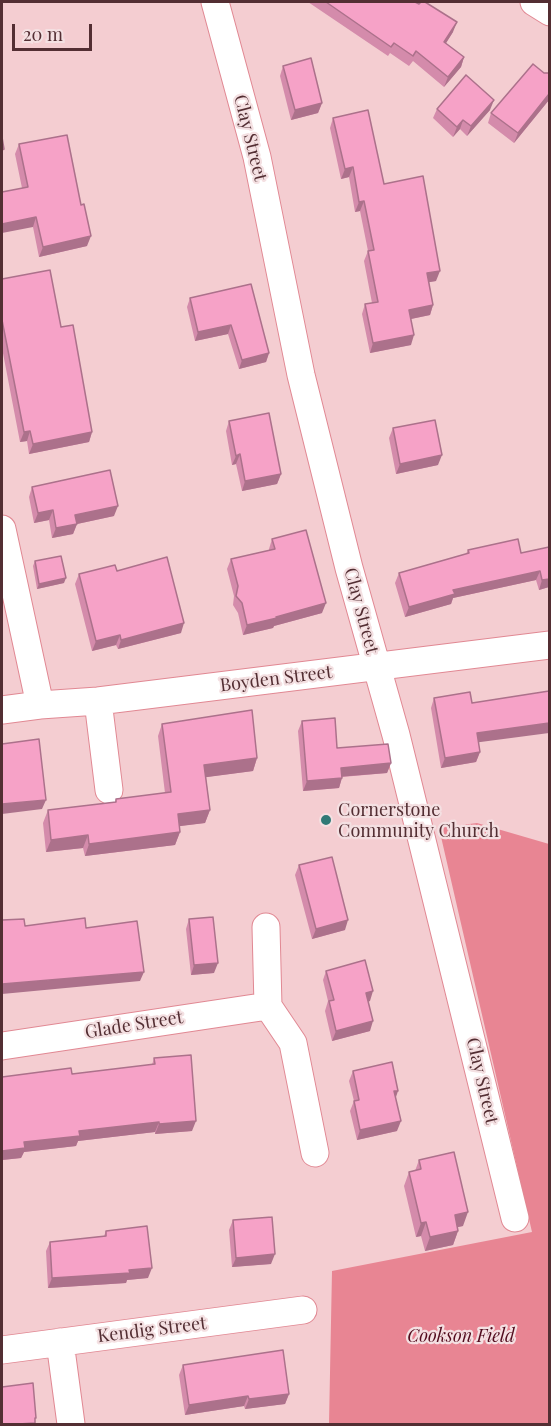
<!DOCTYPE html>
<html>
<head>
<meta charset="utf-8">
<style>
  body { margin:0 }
  #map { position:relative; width:551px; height:1426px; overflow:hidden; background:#f4cdd1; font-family:"Playfair Display",serif }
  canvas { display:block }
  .frame { position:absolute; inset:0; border:3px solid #532e33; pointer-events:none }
  .scale { position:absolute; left:12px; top:24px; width:80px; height:27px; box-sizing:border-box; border:3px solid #532e33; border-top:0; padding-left:8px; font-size:18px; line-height:21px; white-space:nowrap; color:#532e33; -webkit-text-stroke:4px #f4e0e2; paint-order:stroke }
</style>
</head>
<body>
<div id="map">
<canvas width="551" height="1426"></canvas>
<div class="frame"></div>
<div class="scale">20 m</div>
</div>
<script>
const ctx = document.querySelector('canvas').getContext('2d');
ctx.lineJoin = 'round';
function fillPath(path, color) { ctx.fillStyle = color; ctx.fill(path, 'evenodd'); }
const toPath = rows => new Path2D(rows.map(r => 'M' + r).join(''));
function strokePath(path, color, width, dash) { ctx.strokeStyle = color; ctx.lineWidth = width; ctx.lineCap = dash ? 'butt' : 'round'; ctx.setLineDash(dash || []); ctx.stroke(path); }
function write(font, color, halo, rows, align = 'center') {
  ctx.font = font + ' "Playfair Display",serif'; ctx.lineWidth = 4.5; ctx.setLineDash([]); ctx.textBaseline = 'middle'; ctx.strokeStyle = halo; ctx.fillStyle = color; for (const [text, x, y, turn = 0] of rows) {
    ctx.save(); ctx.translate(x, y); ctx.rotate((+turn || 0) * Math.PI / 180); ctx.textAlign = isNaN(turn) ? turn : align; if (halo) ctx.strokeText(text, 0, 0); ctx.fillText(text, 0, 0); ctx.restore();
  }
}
const green = toPath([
  [477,823,549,844,549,1424,329,1424,332,1271,532,1232,439,828]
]);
const minor = toPath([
  [215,2,257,157,301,375,349,568,396,735,515,1218],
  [534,2,550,12],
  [2,529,40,705],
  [98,701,109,790],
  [2,710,40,705,98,701,550,645],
  [266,927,268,1006,293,1043,315,1153],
  [2,1046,268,1006],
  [60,1342,71,1424],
  [2,1350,303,1310]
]);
const wall = toPath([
  [308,2,415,2,453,32,446,43,464,57,461,67,444,87,413,61,409,66,390,53,388,56],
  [283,66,322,103,318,113,291,120,280,76],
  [549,73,549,100,514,143,488,123,491,113],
  [437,109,490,110,467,136,460,129,453,137,433,118],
  [333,118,384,184,436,281,429,282,433,305,430,315,411,319,411,345,370,353,362,314,365,304,372,303,364,261,368,251,360,211,355,212,349,177,341,179,330,128],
  [19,144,87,246,39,257,33,227,22,188,15,154],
  [2,279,61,327,92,432,89,442,29,454,27,441,20,442,2,348],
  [251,284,269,353,266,362,239,369,228,334,195,341,187,307,190,298],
  [229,421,281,474,277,484,242,491,236,464,232,465,226,431],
  [393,428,438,465,396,474,389,438],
  [32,487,114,516,77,524,73,534,52,538,49,520,34,523,29,497],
  [272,539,322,613,274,626,273,628,243,635,238,613,233,605,234,596,227,569,231,559,269,551,269,549],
  [549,547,549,587,539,590,536,580,453,598,451,604,405,617,395,583,399,573,466,554,468,550,521,553],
  [35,561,64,583,37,589,33,566],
  [117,571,181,633,118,649,116,645,92,651,75,584,79,574],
  [434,698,472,703,480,752,476,762,441,768,431,708],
  [302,721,337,748,391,763,387,773,342,777,339,788,303,791,298,731],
  [162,724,257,758,253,771,206,777,210,810,205,823,179,826,180,832,175,845,85,856,83,848,46,852,43,823,48,810,115,802,116,799,165,793,158,736],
  [299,865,345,930,312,939,295,875],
  [189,919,214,973,191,975,186,929],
  [326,971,370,1001,368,1002,370,1031,332,1041,325,1011,328,1001,323,980],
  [154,1058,192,1131,155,1134,155,1132,78,1141,76,1146,24,1152,21,1158,2,1160,72,1074,152,1065],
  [353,1071,396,1098,397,1131,357,1140,350,1111,354,1101,349,1081],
  [419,1160,463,1226,457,1227,458,1231,453,1245,425,1251,421,1236,416,1237,404,1186,409,1172,415,1171],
  [233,1220,271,1264,232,1267,229,1230],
  [106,1231,148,1278,127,1280,126,1283,48,1288,46,1251,50,1242,104,1236],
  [183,1365,289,1394,285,1404,245,1409,244,1406,185,1415,179,1375]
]);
const shadedWall = toPath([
  [457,22,453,32,441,51,444,42],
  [464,57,461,67,444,87,448,77],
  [549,94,549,100,514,143,518,133],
  [494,100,490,110,467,136,471,126],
  [322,103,318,113,291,120,295,110],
  [463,120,460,129,453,137,457,127],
  [353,167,349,177,341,179,345,169],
  [364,201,360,211,355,212,359,202],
  [36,217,33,227,2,233,2,224],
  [91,236,87,246,39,257,43,247],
  [440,271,436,281,424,283,427,273],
  [433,305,430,315,406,320,409,310],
  [231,325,228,334,195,341,198,332],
  [414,335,411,345,370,353,373,343],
  [269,353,266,362,239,369,242,360],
  [30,431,27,441,20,442,24,432],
  [92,432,89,442,29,454,33,444],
  [240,454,236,464,232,465,236,456],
  [442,455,438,465,396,474,400,464],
  [281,474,277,484,242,491,245,481],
  [118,506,114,516,77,524,73,534,52,538,56,528,75,515],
  [53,510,49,520,34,523,38,513],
  [540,571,536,580,453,598,451,604,405,617,409,607,453,590],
  [66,578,64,583,37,589,39,584],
  [549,579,549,587,539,590,542,580],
  [326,603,322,613,274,626,273,628,243,635,247,625],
  [184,623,181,633,118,649,121,640],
  [120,635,116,645,92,651,96,641],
  [549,723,549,733,473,743,477,733],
  [480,752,476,762,441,768,445,758],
  [257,758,253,771,200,778,204,765],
  [391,763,387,773,337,777,341,768],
  [342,778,339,788,303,791,307,781],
  [46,800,42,809,2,814,2,804],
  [210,810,205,823,173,827,178,814],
  [180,832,175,845,85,856,89,844],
  [88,835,83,848,46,852,51,840],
  [348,920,345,930,312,939,316,929],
  [218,963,214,973,191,975,194,965],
  [144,972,140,981,2,994,2,984],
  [373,991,370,1001,362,1003,366,993],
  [373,1021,370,1031,332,1041,336,1031],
  [394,1091,398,1091,395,1100],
  [196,1121,192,1131,155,1134,159,1124],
  [401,1121,397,1131,357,1140,360,1130],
  [159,1122,155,1132,78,1141,76,1146,24,1152,21,1158,2,1160,2,1151,24,1142,79,1131],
  [468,1212,463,1226,449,1229,455,1215],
  [426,1222,421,1236,416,1237,421,1223],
  [458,1231,453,1245,425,1251,430,1237],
  [275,1254,271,1264,232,1267,236,1258],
  [152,1268,148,1278,127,1280,126,1283,48,1288,52,1278],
  [289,1394,285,1404,245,1409,249,1399],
  [248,1396,244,1406,185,1415,189,1405]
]);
const building = toPath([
  [326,2,415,2,419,4,421,2,425,2,457,22,444,42,464,57,448,77,416,51,413,56,394,43,391,47,326,2],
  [311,58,322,103,295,110,283,66,311,58],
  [533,64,544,73,549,73,549,94,518,133,491,113,533,64],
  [466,75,494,100,471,126,463,120,457,127,437,109,466,75],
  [368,110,384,184,423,176,440,271,427,273,433,305,409,310,414,335,373,343,365,304,378,302,368,251,374,250,364,201,359,202,353,167,345,169,333,118,368,110],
  [67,135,81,205,84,204,91,236,43,247,36,217,2,224,2,192,28,187,19,144,67,135],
  [2,137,4,149,2,150,2,137],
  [50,270,61,327,73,325,92,432,33,444,30,431,24,432,2,320,2,279,50,270],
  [251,284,269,353,242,360,231,325,198,332,190,298,251,284],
  [269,413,281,474,245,481,240,454,236,456,229,421,269,413],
  [435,420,442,455,400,464,393,428,435,420],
  [110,470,118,506,75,515,77,524,56,528,53,510,38,513,32,487,110,470],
  [306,530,326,603,276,617,277,618,247,625,242,603,236,596,238,586,231,559,275,549,272,539,306,530],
  [518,539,521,553,549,547,549,579,542,580,540,571,453,590,455,594,409,607,399,573,469,553,468,550,518,539],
  [61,556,66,578,39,584,35,561,61,556],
  [167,557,184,623,121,640,120,635,96,641,79,574,115,565,117,571,167,557],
  [549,691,549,723,477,733,480,752,445,758,434,698,470,692,472,703,549,691],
  [252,710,257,758,204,765,210,810,178,814,180,832,89,844,88,835,51,840,48,810,116,802,116,799,171,792,162,724,252,710],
  [335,718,337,748,388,744,391,763,341,768,342,778,307,781,302,721,335,718],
  [39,739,46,800,2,804,2,744,39,739],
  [332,857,348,920,316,929,299,865,332,857],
  [213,917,218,963,194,965,189,919,213,917],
  [85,918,86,928,137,921,144,972,2,984,2,920,24,919,25,926,85,918],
  [365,960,373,991,366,993,373,1021,336,1031,329,1001,334,1000,326,971,365,960],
  [191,1055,196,1121,159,1124,159,1122,79,1131,80,1136,24,1142,25,1148,2,1151,2,1077,71,1068,72,1074,155,1064,154,1058,191,1055],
  [392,1062,398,1091,394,1091,401,1121,360,1130,354,1101,359,1100,353,1071,392,1062],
  [454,1152,468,1212,455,1215,458,1231,430,1237,426,1222,421,1223,409,1172,421,1169,419,1160,454,1152],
  [272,1217,275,1254,236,1258,233,1220,272,1217],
  [147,1226,152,1268,129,1270,130,1273,52,1278,50,1242,106,1236,106,1231,147,1226],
  [283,1350,289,1394,249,1399,248,1396,189,1405,183,1365,283,1350],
  [33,1383,36,1418,35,1418,35,1423,2,1425,2,1387,33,1383]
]);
const markers = [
  [326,820,6,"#307976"]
];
const streetNames = [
  ["Clay Street",250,138,76],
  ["Clay Street",361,611,75],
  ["Boyden Street",276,679,-7],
  ["Glade Street",134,1025,-9],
  ["Clay Street",482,1081,77],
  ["Kendig Street",152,1330,-7]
];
const poiNames = [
  ["Cornerstone",338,810],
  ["Community Church",338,831]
];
const parkNames = [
  ["Cookson Field",461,1336]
];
fillPath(green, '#e88593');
strokePath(minor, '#e18893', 29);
strokePath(minor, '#fff', 27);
fillPath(wall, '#d48bab');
fillPath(shadedWall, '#ac718b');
fillPath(building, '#f6a2c7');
strokePath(building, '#ac718b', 1.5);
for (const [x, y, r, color] of markers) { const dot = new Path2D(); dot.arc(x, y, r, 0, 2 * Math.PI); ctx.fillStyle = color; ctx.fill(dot); strokePath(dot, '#f4e0e2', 2); }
write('18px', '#532e33', '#f4e0e2', streetNames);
write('18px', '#532e33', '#f4e0e2', poiNames, 'left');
write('italic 18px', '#520c1e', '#f4e0e2', parkNames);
</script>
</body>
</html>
